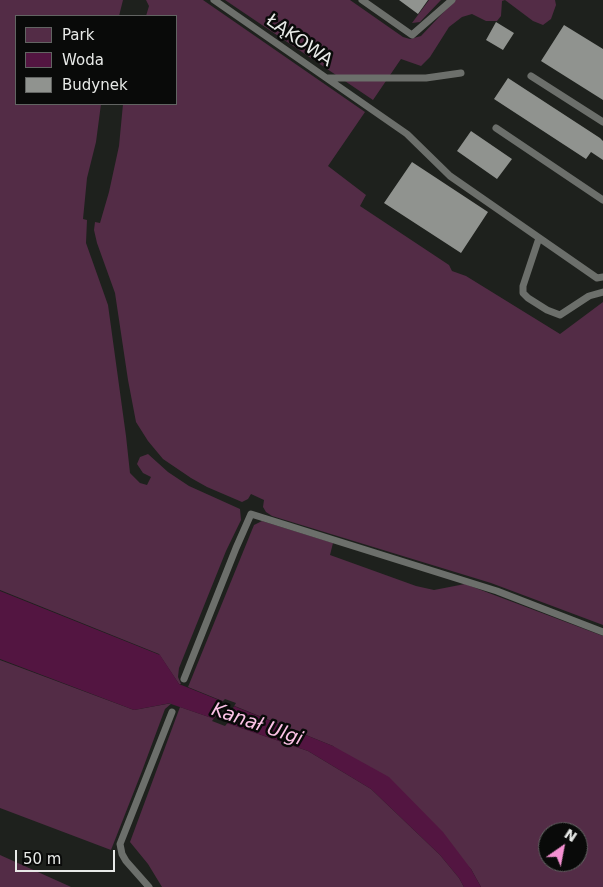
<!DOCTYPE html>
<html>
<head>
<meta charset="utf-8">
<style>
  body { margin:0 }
  #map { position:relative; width:603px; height:887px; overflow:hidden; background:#1e211d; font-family:"DejaVu Sans",sans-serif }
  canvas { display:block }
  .legend { position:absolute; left:15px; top:15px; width:162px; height:90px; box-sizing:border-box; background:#090a09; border:1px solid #626462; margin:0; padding:6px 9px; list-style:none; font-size:15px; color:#e8eae8 }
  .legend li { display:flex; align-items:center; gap:10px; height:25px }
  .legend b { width:25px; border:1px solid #626462 }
  .north { position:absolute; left:538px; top:822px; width:50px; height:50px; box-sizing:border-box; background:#090a09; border:1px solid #626462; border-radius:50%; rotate:33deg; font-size:14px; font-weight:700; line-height:20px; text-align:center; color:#e8eae8 }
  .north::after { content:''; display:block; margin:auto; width:18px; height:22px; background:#f591d2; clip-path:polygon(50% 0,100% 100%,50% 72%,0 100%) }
  .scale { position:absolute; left:15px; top:850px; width:100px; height:22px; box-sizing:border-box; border:2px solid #e8eae8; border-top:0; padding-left:6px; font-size:15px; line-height:18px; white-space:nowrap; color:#e8eae8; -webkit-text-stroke:4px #090a09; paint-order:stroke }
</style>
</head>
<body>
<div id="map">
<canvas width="603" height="887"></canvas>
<ul class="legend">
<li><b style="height:14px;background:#532c46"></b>Park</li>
<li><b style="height:14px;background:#531541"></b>Woda</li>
<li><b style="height:14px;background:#90938f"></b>Budynek</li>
</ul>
<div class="north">N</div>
<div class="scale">50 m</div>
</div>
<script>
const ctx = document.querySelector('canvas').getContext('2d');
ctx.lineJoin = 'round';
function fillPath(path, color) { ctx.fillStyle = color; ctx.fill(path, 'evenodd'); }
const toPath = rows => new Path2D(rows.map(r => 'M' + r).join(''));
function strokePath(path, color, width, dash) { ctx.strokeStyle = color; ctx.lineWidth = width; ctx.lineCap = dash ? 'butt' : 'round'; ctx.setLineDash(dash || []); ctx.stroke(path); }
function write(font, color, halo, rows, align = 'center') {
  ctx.font = font + ' "DejaVu Sans",sans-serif'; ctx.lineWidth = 5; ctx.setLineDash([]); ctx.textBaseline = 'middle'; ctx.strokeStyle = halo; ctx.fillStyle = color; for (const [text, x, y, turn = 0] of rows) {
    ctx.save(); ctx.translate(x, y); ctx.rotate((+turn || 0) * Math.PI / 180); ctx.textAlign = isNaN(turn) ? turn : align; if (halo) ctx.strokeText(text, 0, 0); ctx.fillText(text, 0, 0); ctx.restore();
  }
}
const green = toPath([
  [0,0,123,0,119,16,16,16,16,104,101,104,96,142,87,178,83,219,87,220,86,243,108,305,126,436,130,473,140,483,147,485,151,477,143,473,137,464,140,457,148,454,168,472,189,486,240,509,241,520,226,551,179,668,178,677,181,684,179,684,159,654,0,590],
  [146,0,203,0,365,112,328,166,366,195,360,206,449,265,452,271,466,276,560,334,603,302,603,625,491,583,272,516,266,512,263,507,264,500,251,494,248,499,242,502,207,487,191,478,163,459,148,441,136,422,128,380,115,293,97,243,94,230,95,222,100,223,109,192,119,146,123,104,176,104,176,16,146,16,149,6],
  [225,0,350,0,403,37,410,39,421,36,455,0,505,0,502,1,501,16,497,21,486,21,472,14,462,17,449,27,430,57,421,66,401,59,373,100],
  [429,0,441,0,420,22,412,23],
  [505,0,555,0,556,5,551,19,543,25,533,21],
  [262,521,333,543,330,555,416,586,434,590,465,584,603,636,603,887,481,887,471,869,333,746,188,687,254,525],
  [548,832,578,832,578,862,548,862],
  [0,660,134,710,172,703,165,709,142,771,111,850,0,808],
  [180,707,308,751,371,789,440,855,459,878,464,887,162,887,148,864,130,842],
  [0,855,69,886,71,887,0,887]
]);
const water = toPath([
  [0,591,160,655,179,684,333,746,389,777,443,832,471,869,481,887,464,887,459,878,440,855,371,789,308,751,171,704,171,703,134,710,0,659]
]);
const pier = toPath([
  [225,699,236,703,233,708,231,719,225,726,212,721,216,716,218,706]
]);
const building = toPath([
  [399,0,428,0,418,14],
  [496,22,514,33,503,50,486,40],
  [564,25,603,49,603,100,541,61],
  [508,78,600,138,603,141,603,160,591,152,586,159,494,99],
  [471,131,512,159,497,179,457,151],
  [412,162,488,212,461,253,384,203]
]);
const lane = toPath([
  [214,0,407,134,450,176,597,278,603,277],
  [362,0,412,35,452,0],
  [531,76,603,122],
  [327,78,426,78,461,73],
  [496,128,603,200],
  [539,238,523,286,523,293,528,298,547,310,560,315,589,296,603,292],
  [184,679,236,548,251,514,497,591,603,632],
  [149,887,126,861,122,854,120,844,172,712]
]);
const streetNames = [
  ["ŁĄKOWA",299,41,35]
];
const waterNames = [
  ["Kanał Ulgi",257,725,19]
];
fillPath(green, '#532c46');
fillPath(water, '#531541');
fillPath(pier, '#1e211d');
fillPath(building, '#90938f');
strokePath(lane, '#6c6f6b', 7);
write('18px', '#e8eae8', '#090a09', streetNames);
write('italic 19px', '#fdc3e7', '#090a09', waterNames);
</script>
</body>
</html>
